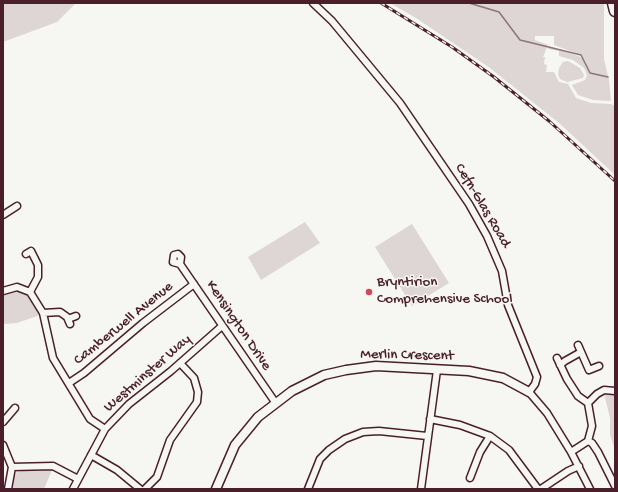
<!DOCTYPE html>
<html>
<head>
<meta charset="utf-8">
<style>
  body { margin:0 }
  #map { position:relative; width:618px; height:492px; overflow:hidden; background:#f6f6f2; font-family:"Gochi Hand",sans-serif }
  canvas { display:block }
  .frame { position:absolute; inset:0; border:4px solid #4a1f2b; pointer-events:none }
</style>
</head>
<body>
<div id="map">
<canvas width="618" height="492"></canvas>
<div class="frame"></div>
</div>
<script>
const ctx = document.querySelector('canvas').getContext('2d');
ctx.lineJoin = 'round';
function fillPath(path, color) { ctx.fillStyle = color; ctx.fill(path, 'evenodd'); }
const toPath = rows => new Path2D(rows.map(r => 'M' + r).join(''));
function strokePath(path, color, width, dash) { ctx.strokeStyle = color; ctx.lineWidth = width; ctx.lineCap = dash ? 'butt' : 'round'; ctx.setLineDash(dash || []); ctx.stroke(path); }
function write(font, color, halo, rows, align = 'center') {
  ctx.font = font + ' "Gochi Hand",sans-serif'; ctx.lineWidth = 3; ctx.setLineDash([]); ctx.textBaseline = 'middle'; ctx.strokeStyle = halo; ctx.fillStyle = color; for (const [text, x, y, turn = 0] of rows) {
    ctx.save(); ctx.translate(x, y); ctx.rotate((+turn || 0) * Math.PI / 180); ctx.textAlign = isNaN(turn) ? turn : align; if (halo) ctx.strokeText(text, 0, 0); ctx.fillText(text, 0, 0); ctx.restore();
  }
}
const green = toPath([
  [3,3,76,3,57,22,3,42],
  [390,3,604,3,604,59,609,80,611,101,593,100,578,95,572,85,585,80,587,75,584,68,573,60,559,56,559,51,548,49,549,46,581,57,581,55,554,45,554,36,535,36,535,40,548,45,543,57,545,57,544,64,547,65,546,72,554,72,559,82,568,84,576,98,591,103,611,104,615,106,615,175,559,123,490,68,416,18],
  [568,61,580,68,584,75,583,78,567,82,560,79,558,74,559,68,563,62],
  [305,222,320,243,261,280,248,257],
  [412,224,449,283,412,306,375,247],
  [20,291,28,296,40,315,17,323,3,324,3,295,8,292],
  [604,393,615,394,615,449,610,435,610,418],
  [38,468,52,470,44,489,12,489,14,475,17,472]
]);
const stream = toPath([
  [469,3,499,12,520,40,581,55,590,73,608,77]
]);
const minor = toPath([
  [313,3,332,21,400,103,469,204,487,236,502,271,508,305,537,377,535,384,529,392,547,413,571,452,590,489],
  [3,215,17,206],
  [26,254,31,251,38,265,38,277,30,292],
  [180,264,181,257,178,254,174,255,173,262,180,264,275,402],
  [3,291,17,287,30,292,43,313,53,358,90,419,105,429],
  [43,313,60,312,67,317,70,324],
  [68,319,76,316],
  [578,345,589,370,599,366],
  [557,358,567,379,578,396,588,403,592,426,588,441,592,443,598,452,615,486],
  [560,365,565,361,581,352],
  [69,383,84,373,143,323,194,284],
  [588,403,597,394,604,390,615,391],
  [430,419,460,425,490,436,509,450,538,489],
  [3,422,15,408],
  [3,445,12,467,8,489],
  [571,452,588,441],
  [91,455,117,470,140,489],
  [12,467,53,466,78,479],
  [470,478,480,452,490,436],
  [73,489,105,429,129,404,171,371,222,326],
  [145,489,157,477,170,440,197,402,198,392,194,378,180,363],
  [308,489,320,459,329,450,345,439,363,432,379,431,427,436],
  [421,489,437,370],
  [541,489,568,471,579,466]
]);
const tertiary = toPath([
  [216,489,235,445,258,417,292,391,324,375,346,370,376,366,469,371,503,378,529,392]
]);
const primary = toPath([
  [613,3,615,11]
]);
const rail = toPath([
  [381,3,452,47,494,77,549,121,615,181]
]);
const markers = [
  [369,292,4,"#d1495b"]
];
const streetNames = [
  ["Cefn-Glas Road",482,206,59],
  ["Camberwell Avenue",124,324,-39],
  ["Kensington Drive",238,326,56],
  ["Merlin Crescent",407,356,1],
  ["Westminster Way",148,374,-41]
];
const poiNames = [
  ["Bryntirion",377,283],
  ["Comprehensive School",377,300]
];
fillPath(green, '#ddd6d5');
strokePath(stream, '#8e747a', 1.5);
strokePath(minor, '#4a1f2b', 9);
strokePath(tertiary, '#4a1f2b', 11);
strokePath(primary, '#4a1f2b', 13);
strokePath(minor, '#f6f6f2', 6);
strokePath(tertiary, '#f6f6f2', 8);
strokePath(primary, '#f6f6f2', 10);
strokePath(rail, '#4a1f2b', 3);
strokePath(rail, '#f6f6f2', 1.5, [4.5]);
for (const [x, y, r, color] of markers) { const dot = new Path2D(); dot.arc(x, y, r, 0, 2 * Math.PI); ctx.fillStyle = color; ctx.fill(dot); strokePath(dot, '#f6f6f2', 1.5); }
write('15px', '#4a1f2b', '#f6f6f2', streetNames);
write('15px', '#4a1f2b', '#f6f6f2', poiNames, 'left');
</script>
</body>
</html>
